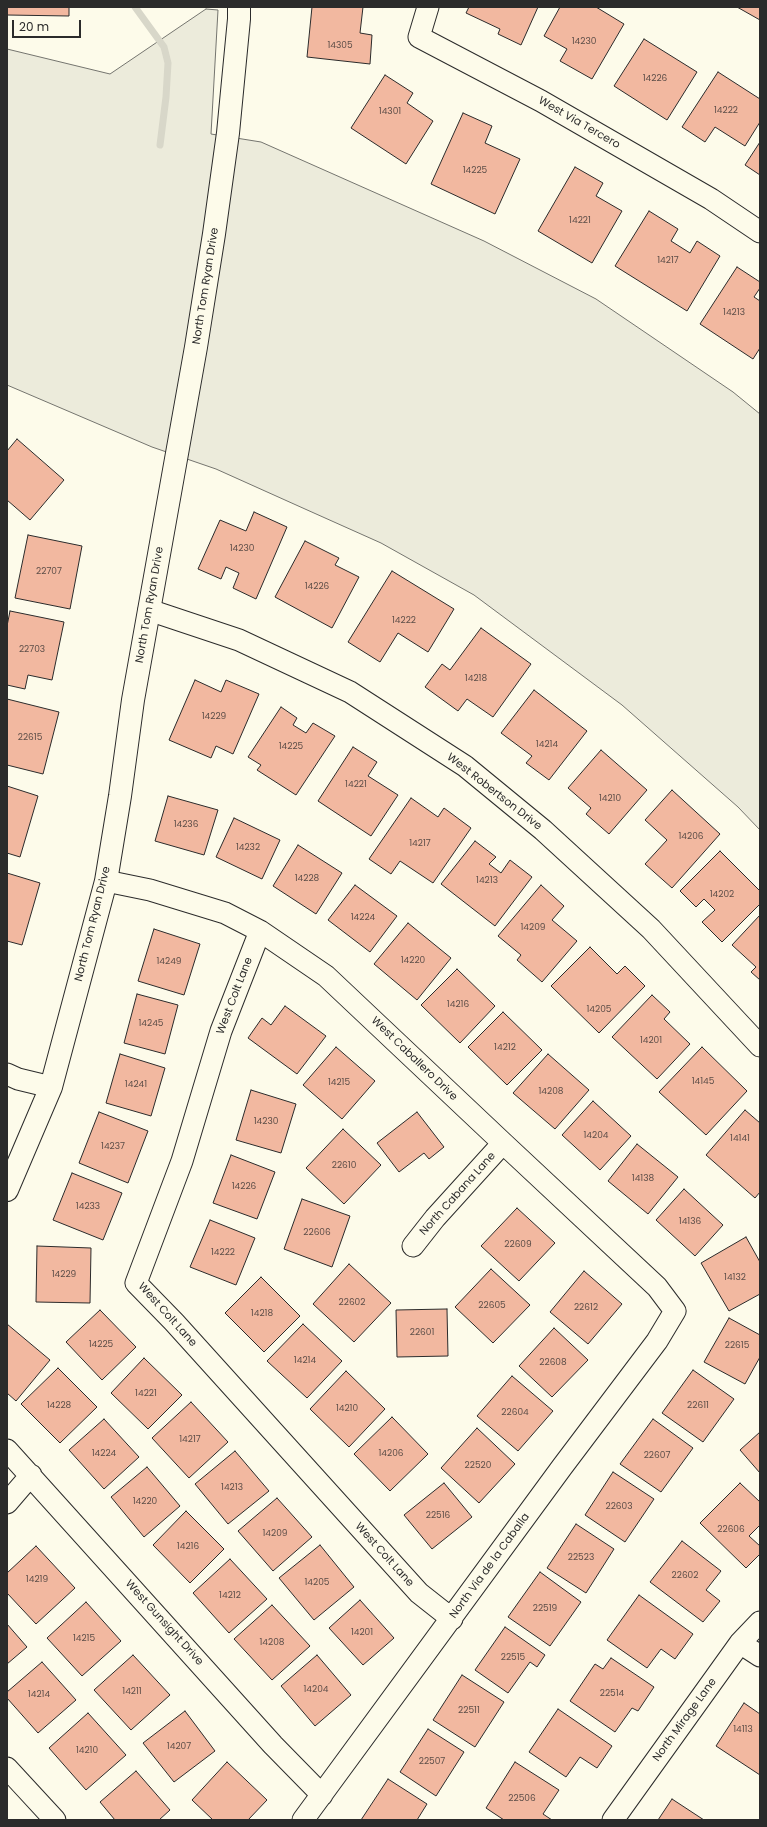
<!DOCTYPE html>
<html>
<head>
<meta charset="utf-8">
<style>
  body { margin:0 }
  #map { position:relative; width:767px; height:1827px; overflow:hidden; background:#fdfbea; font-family:Poppins,sans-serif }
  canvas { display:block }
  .frame { position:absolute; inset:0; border:8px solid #2b2b2b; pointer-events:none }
  .scale { position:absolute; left:12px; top:20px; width:69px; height:18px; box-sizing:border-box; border:2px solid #2b2b2b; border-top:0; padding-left:5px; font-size:12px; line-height:14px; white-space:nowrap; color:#2b2b2b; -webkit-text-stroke:3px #fdfbea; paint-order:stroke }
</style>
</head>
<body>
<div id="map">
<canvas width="767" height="1827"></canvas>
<div class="frame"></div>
<div class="scale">20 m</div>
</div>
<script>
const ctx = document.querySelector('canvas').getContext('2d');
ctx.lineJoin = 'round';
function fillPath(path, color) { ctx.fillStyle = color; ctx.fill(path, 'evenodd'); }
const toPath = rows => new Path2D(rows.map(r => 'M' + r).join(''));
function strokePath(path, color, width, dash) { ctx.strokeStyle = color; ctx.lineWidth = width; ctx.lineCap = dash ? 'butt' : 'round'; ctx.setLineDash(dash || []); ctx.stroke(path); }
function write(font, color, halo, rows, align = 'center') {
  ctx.font = font + ' Poppins,sans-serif'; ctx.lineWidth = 3; ctx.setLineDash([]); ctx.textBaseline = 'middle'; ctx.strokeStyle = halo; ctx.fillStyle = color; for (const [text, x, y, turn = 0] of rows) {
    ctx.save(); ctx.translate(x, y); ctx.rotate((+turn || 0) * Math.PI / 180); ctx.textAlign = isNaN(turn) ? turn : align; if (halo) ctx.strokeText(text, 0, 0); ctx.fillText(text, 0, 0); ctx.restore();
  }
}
const green = toPath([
  [206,9,218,10,211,134,261,142,484,241,596,299,733,392,760,414,760,830,738,807,622,705,474,595,381,543,305,509,216,469,152,447,7,385,7,49,110,74,206,9]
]);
const stream = toPath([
  [135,7,164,47,168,63,166,97,160,145]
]);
const building = toPath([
  [7,7,69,7,69,16,7,15,7,7],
  [312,7,363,7,360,33,372,35,370,64,307,57,312,7],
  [469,7,538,7,521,45,498,34,500,29,466,13,469,7],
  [560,7,596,7,624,24,592,79,560,61,567,49,544,36,560,7],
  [737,7,760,7,760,20,737,7],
  [644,39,697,72,667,120,614,86,644,39],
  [718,72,760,99,760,122,745,146,715,127,705,142,682,127,718,72],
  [385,75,413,93,407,103,433,121,406,164,351,128,385,75],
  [463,113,492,126,485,143,520,159,495,214,431,184,463,113],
  [760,142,760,175,745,165,760,142],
  [575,167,603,183,596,196,622,211,592,263,538,231,575,167],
  [649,211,678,229,671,241,690,253,697,241,720,256,687,311,615,266,649,211],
  [737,267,760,282,760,288,754,297,760,301,760,348,753,359,700,324,737,267],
  [17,439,64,480,30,520,7,500,7,451,17,439],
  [254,512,287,527,256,599,233,588,239,573,226,567,221,579,198,569,220,520,246,531,254,512],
  [28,535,82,546,70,609,15,598,28,535],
  [305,541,339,558,335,565,359,577,332,628,275,597,305,541],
  [392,571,454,609,428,652,398,633,380,662,348,642,392,571],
  [10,611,64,622,52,680,28,675,25,689,7,685,7,626,10,611],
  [481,628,531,664,493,717,467,699,458,711,425,687,442,664,450,670,481,628],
  [195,680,221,692,226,680,259,694,233,754,216,746,211,758,169,740,195,680],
  [534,690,587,731,549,780,526,763,532,756,501,733,534,690],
  [7,699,59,712,43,774,7,765,7,699],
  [281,707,297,718,293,725,306,733,313,723,335,736,296,795,257,770,261,765,248,757,281,707],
  [353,747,377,762,368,776,398,795,371,836,318,801,353,747],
  [601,750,647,790,609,834,586,814,591,808,568,788,601,750],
  [7,786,38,796,20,857,7,853,7,786],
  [672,790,720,834,672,888,645,864,667,840,645,820,672,790],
  [168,796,218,810,204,855,155,841,168,796],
  [411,798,438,817,444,808,471,828,433,883,400,861,391,874,369,859,411,798],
  [234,818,280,840,262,879,216,857,234,818],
  [475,841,496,857,489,864,501,873,510,860,532,877,495,926,441,884,475,841],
  [298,845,342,873,316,914,273,886,298,845],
  [720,851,760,891,760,904,722,942,702,922,715,910,704,899,696,907,680,891,720,851],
  [7,873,40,883,22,945,7,941,7,873],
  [355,885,397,916,370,952,328,920,355,885],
  [541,885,564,906,552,920,577,941,542,982,517,960,521,955,498,936,541,885],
  [760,915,760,980,751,972,756,967,732,945,760,915],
  [408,923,451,958,417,1000,374,964,408,923],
  [154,929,200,944,184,995,138,981,154,929],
  [590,947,617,974,625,966,645,986,599,1033,551,986,590,947],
  [457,969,495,1006,460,1043,421,1005,457,969],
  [137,994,178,1005,165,1054,124,1043,137,994],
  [652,995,670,1012,664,1019,690,1044,657,1079,612,1037,652,995],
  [285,1006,326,1036,297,1074,248,1038,262,1018,271,1025,285,1006],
  [503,1012,542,1050,507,1085,468,1047,503,1012],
  [336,1047,375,1081,342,1119,303,1085,336,1047],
  [702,1047,747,1091,706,1135,659,1092,702,1047],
  [120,1054,165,1068,151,1116,106,1103,120,1054],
  [548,1054,589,1090,555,1129,513,1093,548,1054],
  [251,1090,296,1104,281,1153,236,1140,251,1090],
  [593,1101,631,1136,600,1170,562,1135,593,1101],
  [745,1110,760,1123,760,1192,755,1198,706,1155,745,1110],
  [99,1112,148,1131,128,1183,79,1163,99,1112],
  [417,1112,444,1147,429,1159,424,1153,399,1172,377,1143,417,1112],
  [343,1129,381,1165,344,1204,306,1168,343,1129],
  [637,1144,678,1177,648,1214,608,1181,637,1144],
  [231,1155,275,1172,257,1219,213,1203,231,1155],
  [72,1173,122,1193,103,1240,53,1220,72,1173],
  [684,1189,723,1225,695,1256,656,1220,684,1189],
  [302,1199,350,1216,332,1267,284,1249,302,1199],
  [517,1208,555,1243,519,1281,481,1246,517,1208],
  [210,1220,255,1238,236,1285,190,1267,210,1220],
  [746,1237,760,1262,760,1294,729,1311,701,1263,746,1237],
  [37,1246,91,1248,90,1303,36,1302,37,1246],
  [349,1264,391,1303,354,1342,313,1304,349,1264],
  [491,1269,530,1305,493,1343,455,1307,491,1269],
  [584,1271,622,1304,588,1344,550,1312,584,1271],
  [261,1277,300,1316,264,1352,225,1313,261,1277],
  [447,1309,448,1356,397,1357,396,1310,447,1309],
  [100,1310,136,1347,102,1380,66,1342,100,1310],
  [729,1318,760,1335,760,1357,745,1384,704,1362,729,1318],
  [7,1324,50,1360,16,1401,7,1393,7,1324],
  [303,1324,342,1361,307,1398,267,1361,303,1324],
  [554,1328,588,1360,552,1397,519,1366,554,1328],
  [144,1358,182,1395,148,1429,111,1393,144,1358],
  [58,1368,97,1407,60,1443,21,1404,58,1368],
  [693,1370,734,1399,703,1442,662,1413,693,1370],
  [346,1371,385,1409,349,1447,310,1409,346,1371],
  [512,1376,553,1411,518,1451,477,1416,512,1376],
  [191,1402,228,1442,189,1478,152,1438,191,1402],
  [392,1417,428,1454,390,1491,354,1454,392,1417],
  [104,1419,139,1457,104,1489,69,1450,104,1419],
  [653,1419,693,1448,661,1492,620,1464,653,1419],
  [477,1428,515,1464,479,1503,441,1468,477,1428],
  [760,1432,760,1473,740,1450,760,1432],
  [235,1451,269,1491,228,1524,195,1484,235,1451],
  [147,1467,180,1506,144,1537,111,1497,147,1467],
  [613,1472,654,1499,625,1542,585,1515,613,1472],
  [444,1483,472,1517,432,1549,404,1515,444,1483],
  [740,1483,760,1502,760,1525,749,1536,760,1546,760,1554,746,1568,700,1523,740,1483],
  [277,1498,312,1537,273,1571,238,1531,277,1498],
  [186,1511,224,1549,190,1583,153,1545,186,1511],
  [576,1524,614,1549,586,1593,547,1568,576,1524],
  [682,1541,721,1571,706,1590,720,1601,703,1622,650,1582,682,1541],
  [320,1545,354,1587,314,1620,279,1578,320,1545],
  [36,1546,75,1588,36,1624,7,1593,7,1573,36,1546],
  [230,1559,267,1599,229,1633,193,1593,230,1559],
  [540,1572,581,1602,550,1646,508,1617,540,1572],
  [639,1595,693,1634,675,1659,661,1649,647,1668,607,1640,639,1595],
  [360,1600,394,1638,363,1665,329,1628,360,1600],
  [86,1602,121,1641,82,1676,47,1638,86,1602],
  [272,1605,310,1646,272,1680,234,1639,272,1605],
  [7,1624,27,1647,7,1664,7,1624],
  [505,1627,545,1655,537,1667,530,1662,508,1693,475,1670,505,1627],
  [133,1655,170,1695,131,1730,94,1690,133,1655],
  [317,1655,351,1695,315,1726,281,1686,317,1655],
  [611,1658,654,1687,638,1711,632,1708,615,1732,570,1701,595,1664,603,1669,611,1658],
  [42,1662,76,1700,38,1733,7,1698,7,1692,42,1662],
  [462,1675,504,1702,475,1747,433,1720,462,1675],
  [744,1703,760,1714,760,1775,716,1746,744,1703],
  [558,1709,612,1746,597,1768,580,1757,566,1777,529,1752,558,1709],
  [185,1711,215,1751,174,1782,143,1743,185,1711],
  [88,1713,126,1755,86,1790,49,1748,88,1713],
  [428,1729,464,1752,436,1796,400,1772,428,1729],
  [227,1762,267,1800,248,1820,213,1820,192,1800,227,1762],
  [515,1762,559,1790,543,1814,552,1820,504,1820,486,1808,515,1762],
  [136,1771,170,1810,159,1820,115,1820,100,1802,136,1771],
  [388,1779,427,1804,417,1820,361,1820,388,1779],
  [672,1799,704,1820,658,1820,672,1799]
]);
const minor = toPath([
  [428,7,419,37,541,101,711,199,760,232],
  [149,610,239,640,350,692,465,766,543,830,651,929,760,1046],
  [106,881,150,890,225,913,260,931,326,976,503,1143,657,1287,675,1311,657,1341,562,1467,303,1820],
  [260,931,221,1031,182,1161,136,1283,174,1322,419,1593,452,1619],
  [7,1074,18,1079,51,1087],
  [413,1246,435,1218,503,1143],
  [7,1450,273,1745,322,1795],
  [7,1503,31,1475],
  [740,1643,760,1656],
  [7,1768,55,1820],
  [613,1820,740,1643,760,1622]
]);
const tertiary = toPath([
  [7,1190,51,1087,106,881,120,796,133,700,196,347,214,234,228,133,239,19,239,7]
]);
const numberNames = [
  ["14230",584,42],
  ["14305",340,46],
  ["14226",655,79],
  ["14222",726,111],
  ["14301",390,112],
  ["14225",475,171],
  ["14221",580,221],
  ["14217",668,261],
  ["14213",734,313],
  ["14230",242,549],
  ["22707",49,572],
  ["14226",317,587],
  ["14222",404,621],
  ["22703",32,650],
  ["14218",476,679],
  ["14229",214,717],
  ["22615",30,738],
  ["14214",547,745],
  ["14225",291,747],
  ["14221",356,785],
  ["14210",610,799],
  ["14236",186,825],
  ["14206",691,837],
  ["14217",420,844],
  ["14232",248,848],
  ["14228",307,879],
  ["14213",487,881],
  ["14202",722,895],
  ["14224",363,918],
  ["14209",533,928],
  ["14220",413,961],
  ["14249",169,962],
  ["14216",458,1005],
  ["14205",599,1010],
  ["14245",151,1024],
  ["14201",651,1041],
  ["14212",505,1048],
  ["14145",703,1082],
  ["14215",339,1083],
  ["14241",136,1085],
  ["14208",551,1092],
  ["14230",266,1122],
  ["14204",596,1136],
  ["14141",740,1139],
  ["14237",113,1147],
  ["22610",344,1166],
  ["14138",643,1179],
  ["14226",244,1187],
  ["14233",88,1207],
  ["14136",690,1222],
  ["22606",317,1233],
  ["22609",518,1245],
  ["14222",223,1253],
  ["14229",64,1275],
  ["14132",735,1278],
  ["22602",352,1303],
  ["22605",492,1306],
  ["22612",586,1308],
  ["14218",262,1314],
  ["22601",422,1333],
  ["14225",101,1345],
  ["22615",737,1346],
  ["14214",305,1361],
  ["22608",553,1363],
  ["14221",146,1394],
  ["14228",59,1406],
  ["22611",698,1406],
  ["14210",347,1409],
  ["22604",515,1413],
  ["14217",190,1440],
  ["14224",104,1454],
  ["14206",391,1454],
  ["22607",657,1456],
  ["22520",478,1466],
  ["14213",232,1488],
  ["14220",145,1502],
  ["22603",619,1507],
  ["22516",438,1516],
  ["22606",731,1530],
  ["14209",275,1534],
  ["14216",188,1547],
  ["22523",581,1558],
  ["22602",685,1576],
  ["14219",37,1580],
  ["14205",317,1583],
  ["14212",230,1596],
  ["22519",545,1609],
  ["14201",362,1633],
  ["14215",84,1639],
  ["14208",272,1643],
  ["22515",513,1658],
  ["14204",316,1690],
  ["14211",132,1692],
  ["22514",612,1694],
  ["14214",39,1695],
  ["22511",469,1711],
  ["14113",743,1730],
  ["14207",179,1747],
  ["14210",87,1751],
  ["22507",432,1762],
  ["22506",522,1799]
];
const streetNames = [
  ["West Via Tercero",579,123,30],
  ["North Tom Ryan Drive",206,286,-81],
  ["North Tom Ryan Drive",150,605,-80],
  ["West Robertson Drive",494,792,38],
  ["North Tom Ryan Drive",93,924,-76],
  ["West Colt Lane",235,996,-69],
  ["West Caballero Drive",414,1059,44],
  ["North Cabana Lane",458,1194,-48],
  ["West Colt Lane",167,1315,48],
  ["West Colt Lane",384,1555,48],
  ["North Via de la Caballa",490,1566,-54],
  ["West Gunsight Drive",164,1623,48],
  ["North Mirage Lane",685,1720,-54]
];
fillPath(green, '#ecebdb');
strokePath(green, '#74746e', 1);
strokePath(stream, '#d8d7c9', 7);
fillPath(building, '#f2b8a0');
strokePath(building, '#2b2b2b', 1);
strokePath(minor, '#2b2b2b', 23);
strokePath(tertiary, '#2b2b2b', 24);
strokePath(minor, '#fdfbea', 21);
strokePath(tertiary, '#fdfbea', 22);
write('9px', '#5d4e48', null, numberNames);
write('11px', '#2b2b2b', '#fdfbea', streetNames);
</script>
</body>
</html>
